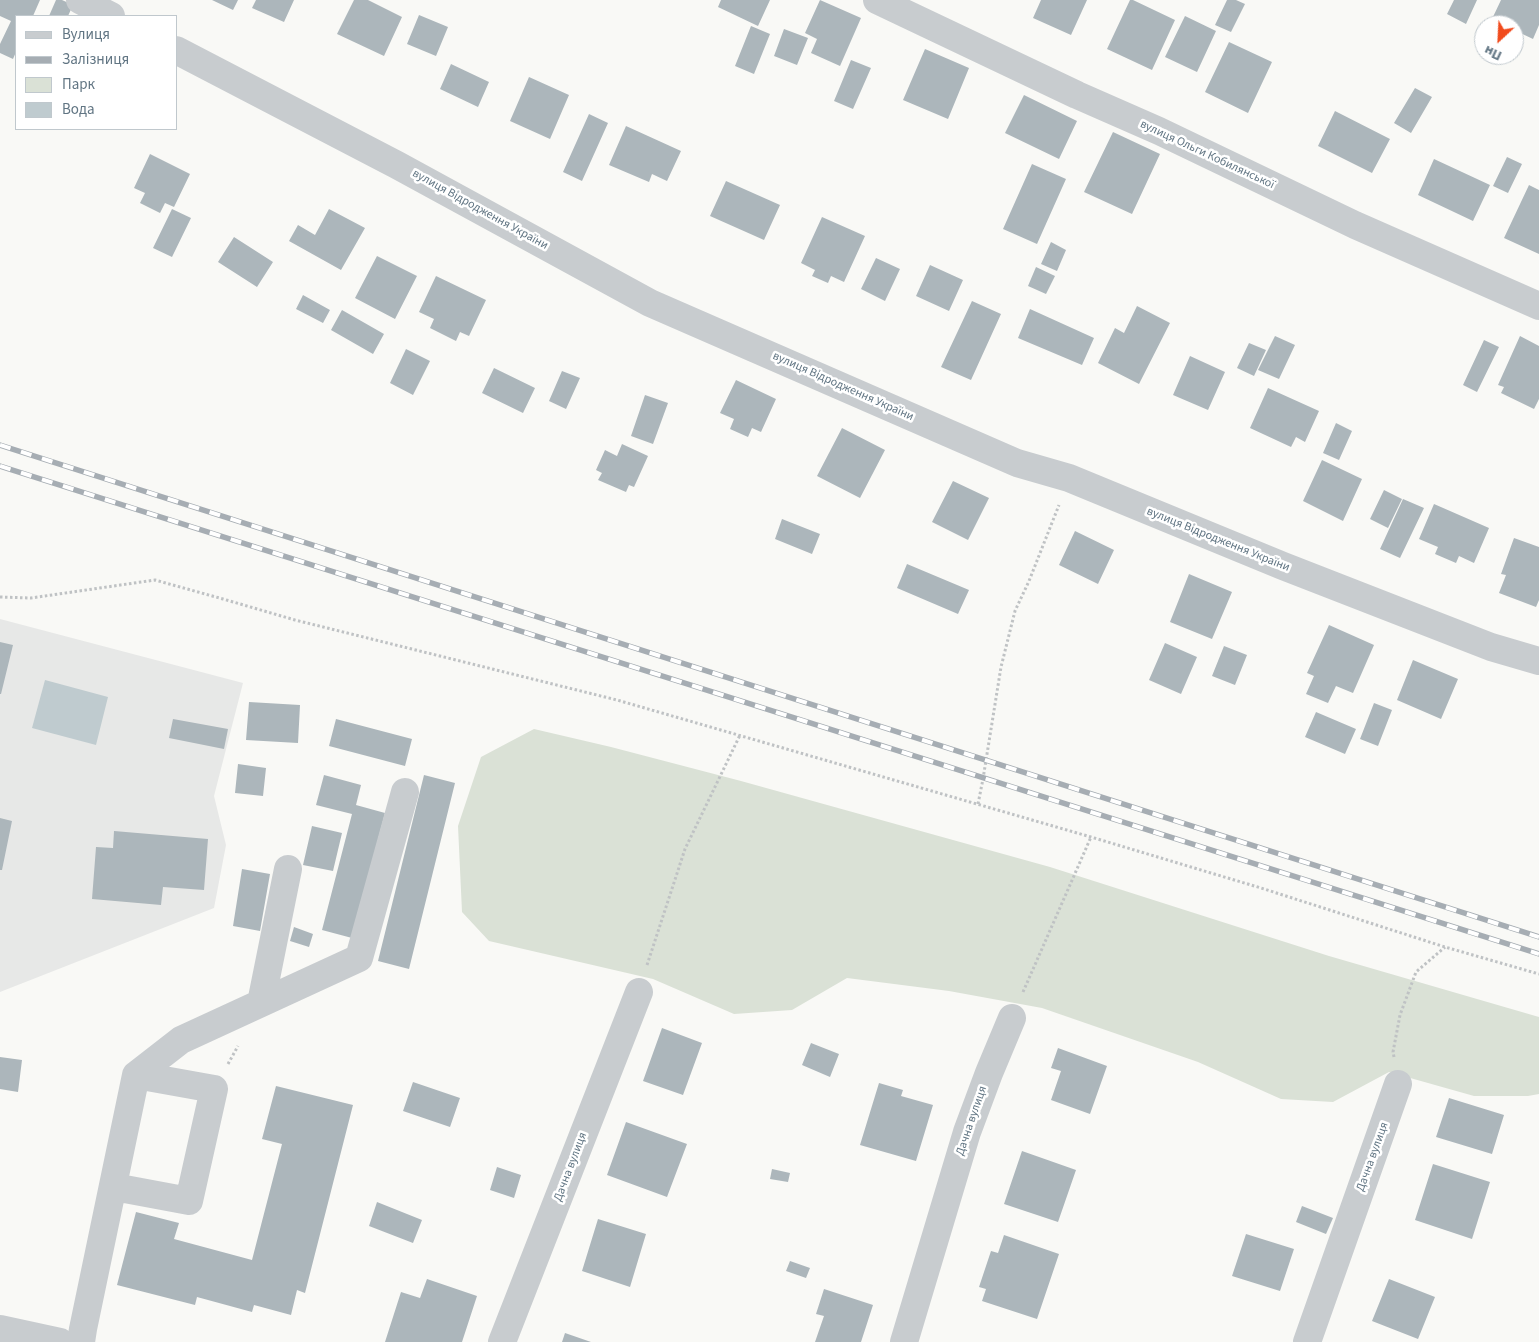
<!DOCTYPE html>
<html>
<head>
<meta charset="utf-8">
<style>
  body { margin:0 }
  #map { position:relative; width:1539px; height:1342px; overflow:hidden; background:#f9f9f6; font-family:"Source Sans 3",sans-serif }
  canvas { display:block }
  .legend { position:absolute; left:15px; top:15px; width:162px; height:115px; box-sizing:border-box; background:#fff; border:1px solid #c0c8cd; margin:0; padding:6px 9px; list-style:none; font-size:15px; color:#617583 }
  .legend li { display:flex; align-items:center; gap:10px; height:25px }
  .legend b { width:25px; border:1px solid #c0c8cd }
  .north { position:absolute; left:1474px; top:15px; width:50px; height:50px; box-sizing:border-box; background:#fff; border:1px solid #c0c8cd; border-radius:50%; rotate:205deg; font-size:14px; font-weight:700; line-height:20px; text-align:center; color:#617583 }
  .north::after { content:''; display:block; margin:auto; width:18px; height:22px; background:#f14b1d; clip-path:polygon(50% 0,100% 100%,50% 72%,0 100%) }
</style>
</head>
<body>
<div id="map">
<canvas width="1539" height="1342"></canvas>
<ul class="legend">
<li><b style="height:6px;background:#c8cccf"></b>Вулиця</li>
<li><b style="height:6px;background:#a6adb3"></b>Залізниця</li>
<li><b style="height:14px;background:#dae1d6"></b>Парк</li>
<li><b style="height:14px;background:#bfcbcf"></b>Вода</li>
</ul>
<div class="north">Пн</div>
</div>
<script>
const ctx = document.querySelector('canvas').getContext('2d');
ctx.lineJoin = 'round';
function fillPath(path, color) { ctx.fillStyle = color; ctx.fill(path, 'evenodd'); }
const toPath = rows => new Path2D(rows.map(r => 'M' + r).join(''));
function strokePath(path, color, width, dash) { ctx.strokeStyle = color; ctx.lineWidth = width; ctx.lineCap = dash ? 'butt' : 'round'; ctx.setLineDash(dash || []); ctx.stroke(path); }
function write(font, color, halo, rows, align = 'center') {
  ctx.font = font + ' "Source Sans 3",sans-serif'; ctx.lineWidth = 5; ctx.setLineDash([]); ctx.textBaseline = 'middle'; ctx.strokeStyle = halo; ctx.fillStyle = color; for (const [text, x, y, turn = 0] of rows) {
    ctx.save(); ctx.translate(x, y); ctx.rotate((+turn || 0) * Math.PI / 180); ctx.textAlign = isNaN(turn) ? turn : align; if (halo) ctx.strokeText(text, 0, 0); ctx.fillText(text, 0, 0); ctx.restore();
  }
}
const built = toPath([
  [0,619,243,683,214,796,226,845,214,908,0,992]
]);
const green = toPath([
  [534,729,611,747,741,781,1050,867,1329,956,1539,1017,1539,1094,1528,1096,1474,1096,1389,1072,1333,1102,1281,1099,1198,1062,1042,1008,949,991,847,978,792,1010,734,1014,653,979,489,941,462,912,458,826,481,757]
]);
const water = toPath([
  [45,680,108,697,96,745,32,728]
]);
const building = toPath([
  [0,0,40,0,33,16,16,16,16,52,13,59,0,53,0,44,11,21,0,16],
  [56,0,62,0,73,5,68,16,49,16],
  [212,0,238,0,233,10],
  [256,0,294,0,284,22,252,8],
  [354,0,368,0,402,17,384,56,337,34],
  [721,0,770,0,758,26,718,7],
  [820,0,861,18,840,66,811,53,817,39,805,33],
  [1041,0,1087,0,1071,35,1033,18],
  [1130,0,1133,0,1175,20,1152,70,1107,49],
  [1227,0,1236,0,1245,4,1231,32,1215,25],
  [1454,0,1477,0,1466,24,1447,14],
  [1501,0,1539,0,1539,25,1533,39,1514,30,1514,25,1504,25,1492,19],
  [419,15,448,27,436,56,407,44],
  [1185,16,1216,31,1197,72,1165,57],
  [751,26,770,34,754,74,735,66],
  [784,29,808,38,797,65,774,56],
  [1229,42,1272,62,1248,113,1205,92],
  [925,49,969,68,948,119,903,100],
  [851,60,871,68,853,109,834,101],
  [451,64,489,82,478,107,440,89],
  [529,77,569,95,550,139,510,121],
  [1415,88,1432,97,1411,133,1394,123],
  [1024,95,1077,121,1059,159,1005,133],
  [1335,111,1390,139,1372,173,1318,146],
  [589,114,608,123,582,181,563,172],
  [626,126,681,151,667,181,652,174,649,182,609,165],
  [1113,132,1160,154,1132,214,1084,192],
  [150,154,190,174,174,207,165,203,160,213,140,203,145,193,134,188],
  [1507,157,1522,164,1508,193,1493,186],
  [1434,159,1490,185,1473,221,1418,195],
  [1032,164,1066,179,1037,244,1003,229],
  [726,181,780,205,764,240,710,216],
  [1529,185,1539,190,1539,254,1504,238],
  [172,209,191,218,172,257,153,248],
  [329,209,365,228,341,270,289,241,298,225,315,235],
  [822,217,865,236,844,282,831,276,828,283,812,276,815,270,801,263],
  [234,237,273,262,257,287,218,262],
  [1051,242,1066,250,1057,271,1041,264],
  [377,256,417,276,395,319,355,298],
  [876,258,900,269,885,301,861,289],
  [930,265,963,280,949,311,916,296],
  [1036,267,1055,276,1046,294,1028,286],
  [436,276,486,300,469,336,460,332,456,341,430,328,434,319,419,312],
  [303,295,330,310,323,323,296,309],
  [972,301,1001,314,971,380,941,367],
  [1137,306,1170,323,1139,384,1098,363,1115,328,1124,333],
  [1030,309,1094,338,1082,365,1018,338],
  [342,310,384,334,373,354,331,330],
  [1275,336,1295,345,1279,379,1258,370],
  [1520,336,1539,346,1539,399,1534,409,1501,393,1504,387,1498,385],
  [1484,340,1499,347,1477,392,1463,385],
  [1249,343,1266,350,1254,376,1237,368],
  [406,349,430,361,413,395,390,383],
  [1190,356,1225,372,1208,410,1173,395],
  [494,368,535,388,523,413,482,393],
  [562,371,580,378,566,409,549,401],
  [736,380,776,399,761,432,752,428,748,437,730,429,734,419,720,413],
  [1268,388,1319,411,1305,442,1296,437,1291,447,1250,428],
  [645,395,668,403,653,444,631,436],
  [1336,423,1352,431,1339,460,1323,453],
  [842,428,885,450,860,498,817,476],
  [622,444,648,456,634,487,629,485,626,492,598,480,602,473,596,470,605,450,617,456],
  [1322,460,1362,479,1343,521,1303,501],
  [953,481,989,498,968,540,932,522],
  [1384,490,1402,499,1388,528,1370,519],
  [1403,499,1424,508,1400,558,1380,549],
  [1434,504,1489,528,1474,563,1459,556,1456,563,1435,554,1438,547,1419,539],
  [782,519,820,534,812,554,775,539],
  [1075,531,1114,550,1098,584,1059,565],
  [1514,538,1539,547,1539,600,1536,607,1499,593,1506,575,1501,574],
  [907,564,969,590,958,614,897,588],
  [1189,574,1232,592,1212,639,1170,622],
  [1329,625,1374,645,1353,693,1336,686,1328,703,1306,694,1314,676,1307,673],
  [0,642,13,645,1,694,0,694],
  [1165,643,1197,657,1181,694,1149,680],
  [1224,646,1247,655,1235,685,1212,676],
  [1413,660,1458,679,1441,719,1397,700],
  [249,702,300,705,298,743,246,740],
  [1374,703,1392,710,1378,746,1360,739],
  [1316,712,1356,729,1345,754,1305,737],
  [173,719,228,729,224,749,169,738],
  [336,719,412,739,405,766,329,746],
  [238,764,266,768,263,796,235,793],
  [324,775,361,785,356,805,385,813,352,938,322,930,352,814,316,805],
  [424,775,455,783,409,969,378,961],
  [0,818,12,821,2,870,0,870],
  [312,826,342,833,333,871,303,865],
  [114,831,208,839,204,890,163,887,161,905,92,899,96,847,113,848],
  [242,869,270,874,260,931,233,926],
  [294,927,313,934,309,947,290,941],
  [662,1028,702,1043,683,1095,643,1081],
  [811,1043,839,1054,830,1077,802,1065],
  [1058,1048,1107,1066,1090,1114,1051,1100,1061,1071,1051,1068],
  [0,1057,22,1060,18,1092,0,1089],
  [413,1082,460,1098,450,1127,403,1111],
  [879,1083,903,1090,901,1096,933,1105,916,1161,860,1145],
  [276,1086,353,1105,305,1293,297,1290,291,1315,254,1305,252,1312,197,1297,195,1305,117,1285,136,1212,179,1223,174,1239,252,1260,282,1144,262,1139],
  [1449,1098,1504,1115,1492,1154,1436,1137],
  [626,1122,687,1144,667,1197,607,1175],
  [1022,1151,1076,1170,1058,1222,1004,1204],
  [1433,1164,1490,1182,1472,1239,1415,1220],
  [497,1167,521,1175,514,1198,490,1190],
  [772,1169,790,1173,788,1182,770,1179],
  [377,1202,422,1220,413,1243,369,1226],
  [1302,1206,1333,1218,1326,1234,1296,1222],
  [598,1219,646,1234,630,1287,582,1271],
  [1246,1234,1294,1249,1280,1291,1232,1276],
  [1004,1235,1059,1254,1037,1319,982,1301,986,1289,979,1287,991,1251,998,1253],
  [790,1261,810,1268,806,1278,786,1271],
  [427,1279,477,1296,462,1342,385,1342,401,1292,420,1298],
  [1389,1279,1435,1297,1418,1339,1372,1321],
  [824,1289,873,1305,861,1342,815,1342,824,1316,816,1314],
  [565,1333,591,1342,562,1342]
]);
const path = toPath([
  [0,597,31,598,155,580,223,599,295,620,617,700,1091,837,1261,888,1445,947,1539,974],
  [978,804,983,779,1001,667,1015,611,1029,581,1059,505],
  [647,965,685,849,740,735],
  [1023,992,1091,837],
  [1394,1057,1393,1052,1400,1015,1416,972,1445,947],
  [228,1064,238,1046]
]);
const minor = toPath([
  [80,0,111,16],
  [877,0,1077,95,1159,131,1355,225,1539,306],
  [176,50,397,165,650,303,1017,463,1069,478,1283,566,1491,647,1539,661],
  [261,1003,288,869],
  [114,1187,189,1201,214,1089,136,1075],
  [0,1329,60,1342],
  [81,1342,83,1329,136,1075,181,1040,359,958,405,792],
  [502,1342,639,992],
  [904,1342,967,1132,989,1073,1012,1018],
  [1307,1342,1398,1084]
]);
const rail = toPath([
  [0,445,1539,937],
  [0,466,1539,954]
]);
const streetNames = [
  ["вулиця Ольги Кобилянської",1207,155,25],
  ["вулиця Відродження України",480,210,29],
  ["вулиця Відродження України",843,387,24],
  ["вулиця Відродження України",1218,540,22],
  ["Дачна вулиця",972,1121,-71],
  ["Дачна вулиця",1373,1157,-70],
  ["Дачна вулиця",571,1167,-69]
];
fillPath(built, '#e7e8e7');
fillPath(green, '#dae1d6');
fillPath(water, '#bfcbcf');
fillPath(building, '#acb6bb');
strokePath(path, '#bfc2c4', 3, [2.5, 2.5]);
strokePath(minor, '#c8cccf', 28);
strokePath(rail, '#a6adb3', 5.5);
strokePath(rail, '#fff', 4, [11]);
write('12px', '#617583', '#fff', streetNames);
</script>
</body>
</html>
